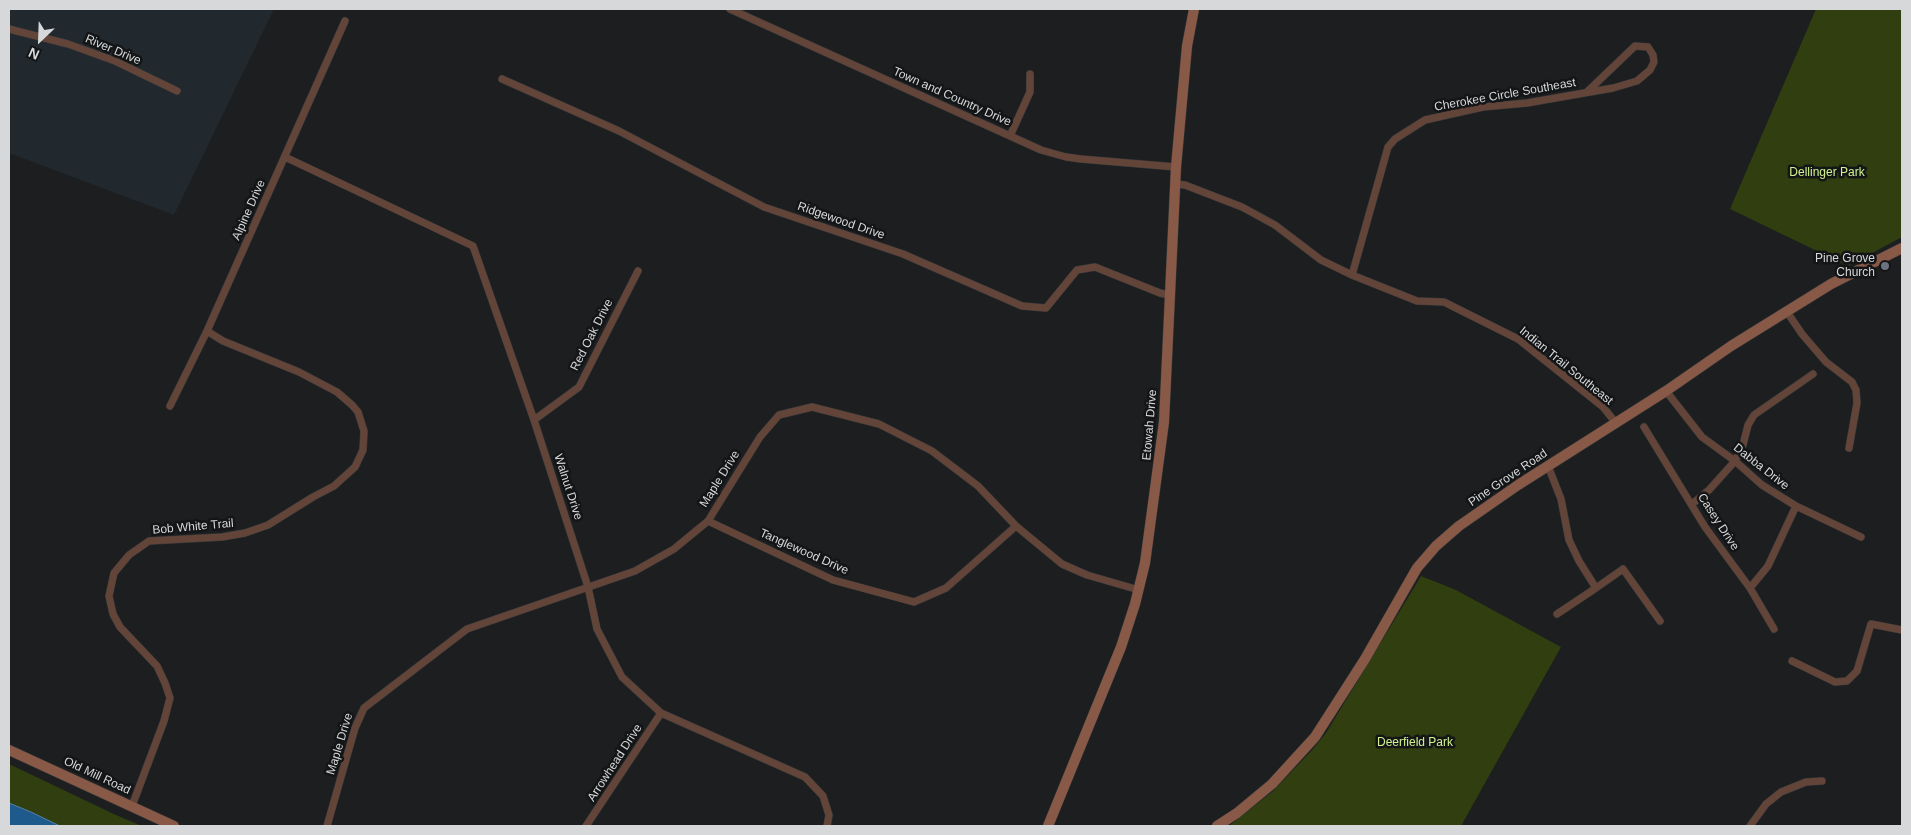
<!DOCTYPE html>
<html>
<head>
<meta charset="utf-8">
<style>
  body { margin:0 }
  #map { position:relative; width:1911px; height:835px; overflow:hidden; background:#1c1e20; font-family:Helvetica,sans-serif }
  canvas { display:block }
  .frame { position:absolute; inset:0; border:10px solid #d6d8d9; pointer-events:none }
  .north { position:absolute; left:15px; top:15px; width:50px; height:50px; -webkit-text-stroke:4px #131517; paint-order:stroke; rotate:204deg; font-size:14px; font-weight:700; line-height:20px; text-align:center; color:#d6d8d9 }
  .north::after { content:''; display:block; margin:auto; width:18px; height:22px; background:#d6d8d9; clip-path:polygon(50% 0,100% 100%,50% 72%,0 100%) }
</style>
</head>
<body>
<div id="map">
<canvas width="1911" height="835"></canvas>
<div class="frame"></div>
<div class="north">N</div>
</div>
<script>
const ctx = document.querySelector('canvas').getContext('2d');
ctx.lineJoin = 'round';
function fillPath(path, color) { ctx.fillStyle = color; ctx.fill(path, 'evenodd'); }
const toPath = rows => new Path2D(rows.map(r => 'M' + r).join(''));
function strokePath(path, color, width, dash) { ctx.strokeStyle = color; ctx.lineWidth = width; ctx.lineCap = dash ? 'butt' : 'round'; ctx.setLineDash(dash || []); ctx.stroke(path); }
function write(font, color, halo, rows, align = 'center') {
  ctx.font = font + ' Helvetica,sans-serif'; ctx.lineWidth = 5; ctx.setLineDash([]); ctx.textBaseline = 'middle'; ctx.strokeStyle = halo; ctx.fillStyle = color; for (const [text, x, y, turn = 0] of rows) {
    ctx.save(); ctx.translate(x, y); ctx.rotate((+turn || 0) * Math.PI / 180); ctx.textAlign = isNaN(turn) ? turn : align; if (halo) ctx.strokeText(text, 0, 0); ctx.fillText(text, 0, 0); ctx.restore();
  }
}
const built = toPath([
  [9,9,274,9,174,215,9,153]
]);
const green = toPath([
  [1816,9,1902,9,1902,237,1848,266,1730,209],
  [1421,576,1456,590,1561,647,1461,826,1229,826,1273,791,1312,750,1326,733],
  [9,764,116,815,142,826,9,826]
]);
const water = toPath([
  [9,803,31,812,60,826,9,826,9,803]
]);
const street = toPath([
  [730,9,1041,150,1066,157,1081,159,1176,167],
  [9,29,68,44,115,61,177,91],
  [502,79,619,131,764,207,903,254,1022,306,1046,308,1077,270,1095,267,1160,293,1169,295],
  [1010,136,1030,92,1030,74],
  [285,157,473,246,534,420,588,587,597,629,622,677,661,713,805,777,823,796,829,815,827,826],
  [1175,184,1185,185,1242,207,1275,225,1321,260,1352,275,1417,301,1444,302,1518,339,1603,407,1616,423],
  [1352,275,1388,147,1395,139,1425,120,1483,107,1527,103,1613,88,1637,81,1650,70,1654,62,1653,55,1648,47,1635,46,1587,92],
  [1787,312,1802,334,1826,362,1852,382,1856,390,1857,403,1849,448],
  [1666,391,1702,437,1735,461,1762,485,1796,506,1861,537],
  [170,406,207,331,345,21],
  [534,420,579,387,638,271],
  [1644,427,1705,527,1750,588,1774,629],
  [1548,466,1561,499,1569,540,1579,561,1596,588,1557,614],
  [1692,504,1709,490,1735,461,1743,445,1748,425,1754,415,1813,374],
  [708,521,833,580,914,602,946,588,1016,526],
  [1596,588,1623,569,1660,621],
  [1750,588,1768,566,1796,506],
  [1792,661,1835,682,1847,681,1857,671,1871,624,1902,630],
  [132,806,164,721,170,698,165,683,157,666,120,627,113,614,109,596,114,573,129,555,149,541,222,537,245,533,268,525,313,497,334,486,355,467,363,450,364,431,358,412,352,405,337,392,299,372,223,341,207,331],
  [327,826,355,728,364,708,467,629,635,571,674,549,708,521,760,437,779,415,812,407,879,424,932,451,978,486,1016,526,1062,564,1087,575,1139,590],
  [586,826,661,713],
  [1750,826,1766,804,1781,792,1806,782,1822,781]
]);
const secondary = toPath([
  [9,750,174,826],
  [1048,826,1121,647,1135,604,1145,563,1164,422,1176,167,1187,46,1194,9],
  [1217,826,1237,813,1272,784,1315,737,1365,659,1417,568,1436,546,1459,526,1518,485,1666,391,1731,346,1831,284,1902,248]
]);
const markers = [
  [1885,266,5,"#6b7280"]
];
const streetNames = [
  ["River Drive",113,50,23],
  ["Cherokee Circle Southeast",1505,95,-10],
  ["Town and Country Drive",952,97,24],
  ["Alpine Drive",249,210,-66],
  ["Ridgewood Drive",841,221,19],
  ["Red Oak Drive",592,335,-63],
  ["Indian Trail Southeast",1566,366,39],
  ["Etowah Drive",1150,425,-85],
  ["Dabba Drive",1761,467,38],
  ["Pine Grove Road",1508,478,-34],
  ["Maple Drive",720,479,-58],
  ["Walnut Drive",568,487,72],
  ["Casey Drive",1718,522,57],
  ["Bob White Trail",193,527,-5],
  ["Tanglewood Drive",804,552,24],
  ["Maple Drive",340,744,-73],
  ["Arrowhead Drive",615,763,-57],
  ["Old Mill Road",97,776,25]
];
const parkNames = [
  ["Dellinger Park",1827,173],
  ["Deerfield Park",1415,743]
];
const poiNames = [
  ["Pine Grove",1875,259],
  ["Church",1875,273]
];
fillPath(built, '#21292e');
fillPath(green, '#303e10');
fillPath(water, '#1f5a8c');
strokePath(water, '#5680a3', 1);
strokePath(street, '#36383a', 8);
strokePath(secondary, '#36383a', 11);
strokePath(street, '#624438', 7);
strokePath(secondary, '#885946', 10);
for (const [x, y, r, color] of markers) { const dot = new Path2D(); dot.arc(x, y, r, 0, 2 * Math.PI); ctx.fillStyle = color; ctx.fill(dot); strokePath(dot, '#131517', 2); }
write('12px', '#d6d8d9', '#131517', streetNames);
write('12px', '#d1f28d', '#131517', parkNames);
write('12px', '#d6d8d9', '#131517', poiNames, 'right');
</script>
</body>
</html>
